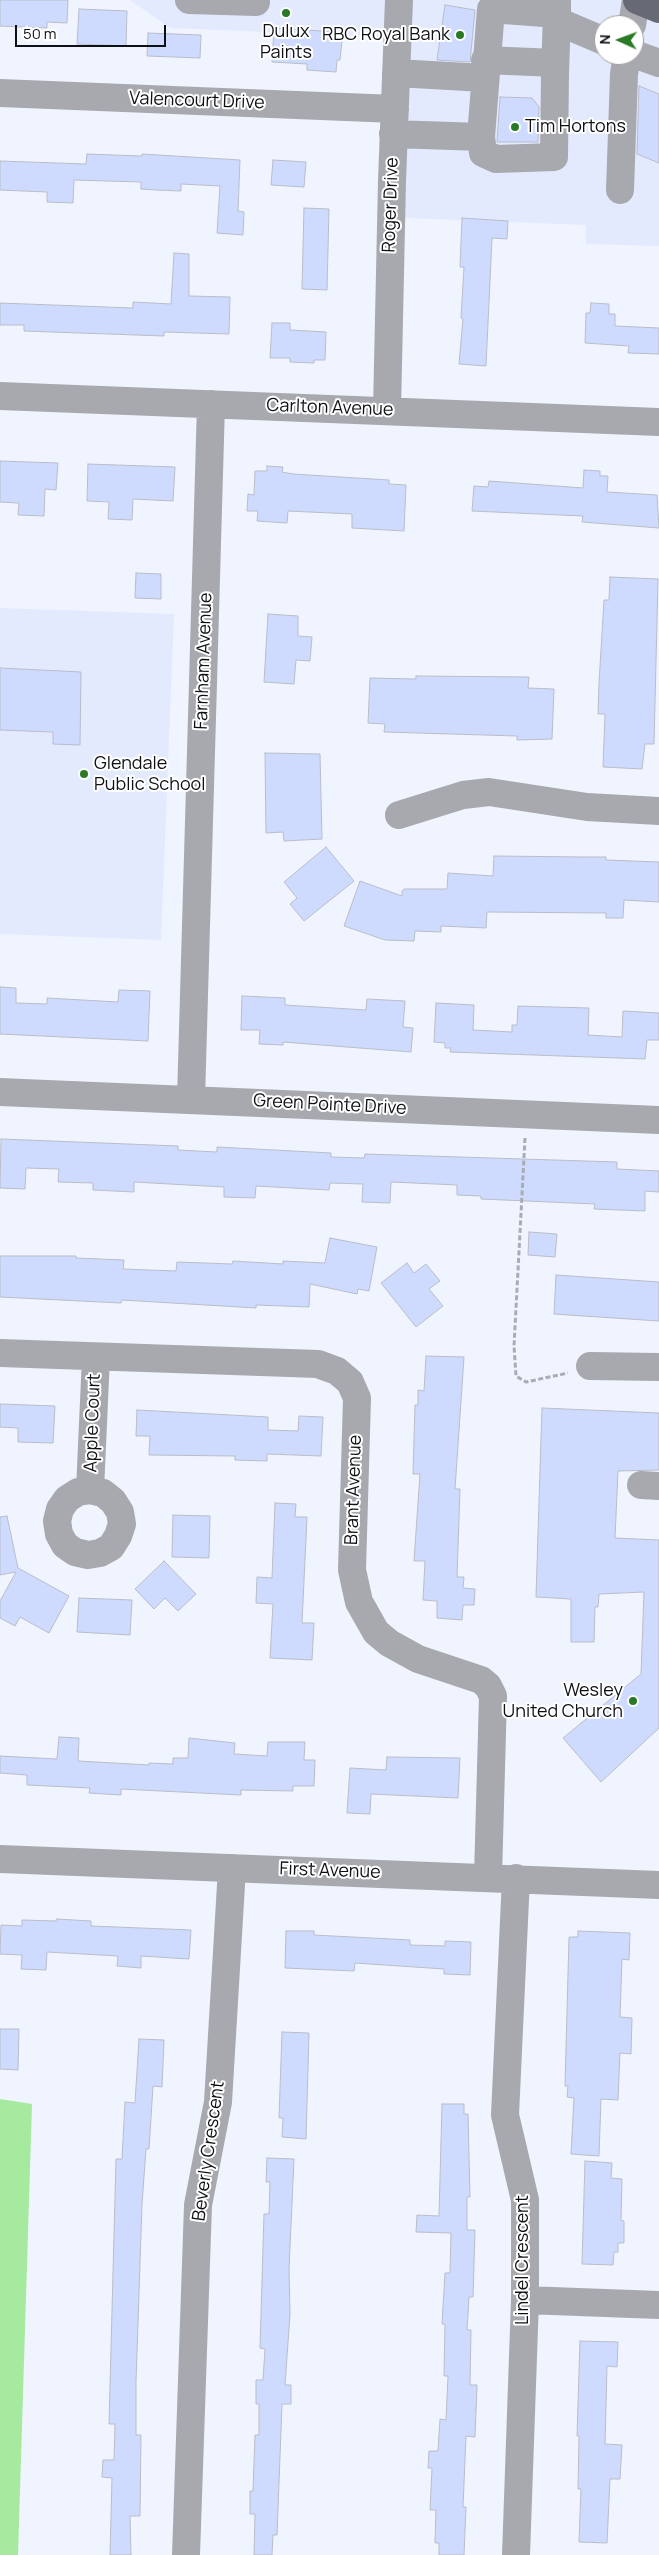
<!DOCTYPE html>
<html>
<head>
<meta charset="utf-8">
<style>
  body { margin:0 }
  #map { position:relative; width:659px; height:2555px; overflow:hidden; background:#f0f4fe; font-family:Manrope,sans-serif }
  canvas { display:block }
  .north { position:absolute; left:594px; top:15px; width:50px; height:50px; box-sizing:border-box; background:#fff; border:1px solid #9f9fa1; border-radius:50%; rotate:272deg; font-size:14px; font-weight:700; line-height:20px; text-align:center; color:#0e1014 }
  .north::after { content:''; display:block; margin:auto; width:18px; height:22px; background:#2a7a25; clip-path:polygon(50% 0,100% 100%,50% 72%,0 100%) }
  .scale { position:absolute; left:15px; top:25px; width:151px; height:22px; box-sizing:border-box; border:2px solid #0e1014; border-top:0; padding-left:6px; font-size:15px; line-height:18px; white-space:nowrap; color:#0e1014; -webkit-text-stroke:4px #fff; paint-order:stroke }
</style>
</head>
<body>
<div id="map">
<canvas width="659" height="2555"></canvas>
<div class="north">N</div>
<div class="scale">50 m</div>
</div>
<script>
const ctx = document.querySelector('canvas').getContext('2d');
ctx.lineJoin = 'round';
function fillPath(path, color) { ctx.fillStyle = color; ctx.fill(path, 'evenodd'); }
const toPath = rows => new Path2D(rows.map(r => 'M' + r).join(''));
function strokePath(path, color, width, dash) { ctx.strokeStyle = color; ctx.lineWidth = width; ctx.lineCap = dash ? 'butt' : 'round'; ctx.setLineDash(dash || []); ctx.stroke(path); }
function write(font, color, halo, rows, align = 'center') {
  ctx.font = font + ' Manrope,sans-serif'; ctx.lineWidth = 4; ctx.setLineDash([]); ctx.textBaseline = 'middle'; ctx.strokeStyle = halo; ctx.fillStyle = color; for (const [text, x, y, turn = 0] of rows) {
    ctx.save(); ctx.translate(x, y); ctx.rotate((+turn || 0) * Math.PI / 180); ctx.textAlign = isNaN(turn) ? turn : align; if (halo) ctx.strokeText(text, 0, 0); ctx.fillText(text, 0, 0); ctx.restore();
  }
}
const built = toPath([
  [130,0,659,0,659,246,586,244,586,225,381,217,389,37,170,28],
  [604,25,634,25,634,55,604,55],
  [0,608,174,614,161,940,0,934]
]);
const green = toPath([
  [0,2099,32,2104,18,2555,0,2555]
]);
const building = toPath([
  [0,0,68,0,67,23,47,22,47,28,0,26,0,0],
  [445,5,475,10,470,62,437,60,445,5],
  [79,9,127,11,126,46,77,44,79,9],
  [274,28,337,32,337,40,342,41,340,60,337,60,336,72,307,70,307,64,272,62,274,28],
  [148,33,201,35,200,58,147,56,148,33],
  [639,86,659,94,659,163,637,154,639,86],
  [500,97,532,98,539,107,538,142,497,142,500,97],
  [87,154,142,156,142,154,240,160,238,211,244,212,243,235,217,233,220,186,181,184,181,191,156,190,141,189,141,182,74,180,73,203,47,202,47,192,0,190,0,161,86,164,87,154],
  [273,160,306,162,304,187,271,185,273,160],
  [304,208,329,209,327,290,302,289,304,208],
  [462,218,508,221,507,239,492,238,486,366,459,364,463,319,461,318,464,267,460,267,462,218],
  [174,253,189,254,189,296,230,297,229,334,164,332,164,336,24,331,24,325,0,325,0,303,133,308,133,302,171,304,174,253],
  [591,303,609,304,609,314,615,314,615,326,659,328,659,354,628,353,629,346,585,343,586,313,590,313,591,303],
  [272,323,290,323,290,330,326,332,325,360,314,360,314,363,290,362,290,358,270,358,272,323],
  [0,461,58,463,56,490,45,489,44,516,18,515,19,503,0,502,0,461],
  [88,464,175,467,173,501,133,499,132,520,108,519,109,502,87,501,88,464],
  [267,466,283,467,282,472,293,474,389,480,389,484,406,485,404,531,352,528,352,514,288,511,287,523,257,521,258,511,247,511,248,494,254,495,255,471,267,471,267,466],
  [584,470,600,471,600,476,608,476,607,492,657,495,659,528,582,522,583,516,472,511,474,486,488,487,489,481,583,488,584,470],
  [136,573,161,574,161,599,135,598,136,573],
  [610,577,658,579,654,744,645,744,642,769,603,767,605,714,598,714,599,683,604,600,609,600,610,577],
  [268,614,298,616,298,636,312,637,310,661,296,660,294,684,264,682,268,614],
  [0,668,81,672,80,745,53,744,53,732,0,730,0,668],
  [416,676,529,677,528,688,554,689,552,739,517,740,517,736,384,732,385,724,368,723,370,678,416,679,416,676],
  [265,753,320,754,322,839,284,841,283,832,266,833,265,753],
  [326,847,354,881,304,921,290,904,297,898,284,882,326,847],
  [494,856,586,857,606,857,606,860,659,862,659,902,624,900,623,918,606,918,606,913,487,912,486,928,441,926,441,932,415,931,414,941,385,940,344,926,360,881,402,896,402,891,404,889,447,889,448,873,493,876,494,856],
  [0,987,16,988,16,1003,47,1004,47,998,118,1002,119,990,150,991,148,1041,0,1034,0,987],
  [242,996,285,998,285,1005,366,1010,367,999,405,1001,403,1027,413,1028,411,1052,283,1042,283,1045,259,1044,260,1030,241,1030,242,996],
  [436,1003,474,1005,473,1030,512,1032,512,1025,517,1025,518,1006,589,1008,588,1035,622,1037,623,1011,659,1013,659,1040,647,1040,645,1059,450,1052,451,1048,445,1048,445,1043,434,1042,436,1003],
  [1,1139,178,1146,178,1150,217,1152,217,1147,331,1153,331,1157,364,1158,365,1154,617,1162,617,1169,659,1171,659,1192,645,1191,645,1211,594,1209,595,1204,481,1199,481,1196,457,1195,457,1185,391,1182,390,1203,362,1202,363,1184,330,1183,329,1190,256,1186,255,1198,224,1197,224,1187,134,1182,134,1192,93,1190,93,1183,58,1182,59,1169,26,1168,25,1189,0,1188,1,1139],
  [529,1232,557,1234,555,1257,528,1255,529,1232],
  [330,1238,377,1247,369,1291,358,1289,357,1294,310,1284,309,1307,256,1305,256,1308,122,1300,121,1303,0,1297,0,1256,76,1256,76,1258,124,1260,123,1269,176,1271,177,1262,232,1264,233,1261,283,1264,283,1261,325,1263,330,1238],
  [407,1263,414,1273,426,1264,440,1281,429,1289,443,1306,416,1327,381,1283,407,1263],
  [556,1275,659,1282,659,1321,554,1314,556,1275],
  [426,1356,464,1357,455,1489,460,1489,457,1577,464,1577,463,1588,475,1589,474,1605,463,1605,462,1620,437,1618,437,1601,423,1600,425,1561,414,1561,420,1474,413,1474,415,1405,418,1405,418,1390,424,1391,426,1356],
  [0,1404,55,1406,53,1443,18,1442,18,1428,0,1427,0,1404],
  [542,1408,659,1413,659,1470,618,1471,615,1538,659,1540,659,1728,601,1782,563,1738,641,1674,644,1592,599,1594,598,1607,595,1607,594,1642,571,1642,571,1599,536,1597,542,1408],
  [137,1410,268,1417,268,1430,298,1431,299,1416,323,1417,321,1456,267,1454,267,1461,235,1460,235,1456,149,1455,150,1436,136,1436,137,1410],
  [275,1503,296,1504,295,1517,307,1517,302,1623,314,1623,312,1660,270,1658,273,1604,256,1603,257,1577,272,1578,275,1503],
  [173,1515,210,1516,209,1558,172,1557,173,1515],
  [7,1516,18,1568,69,1596,49,1633,20,1617,15,1626,0,1618,0,1601,16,1572,0,1575,0,1517,7,1516],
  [164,1561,196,1594,178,1611,165,1598,154,1609,135,1589,164,1561],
  [79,1598,132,1600,130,1635,77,1632,79,1598],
  [59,1737,79,1738,78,1761,149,1765,149,1763,173,1764,173,1758,188,1758,189,1738,235,1743,234,1754,267,1756,268,1742,305,1742,304,1760,315,1760,314,1786,293,1786,293,1791,241,1790,241,1795,121,1789,121,1795,89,1793,90,1788,27,1785,27,1775,0,1773,0,1756,57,1759,59,1737],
  [387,1757,460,1758,458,1798,371,1794,370,1814,347,1813,350,1768,386,1770,387,1757],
  [57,1919,91,1921,91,1926,191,1930,189,1959,141,1956,141,1968,117,1966,118,1956,47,1952,46,1970,21,1969,22,1955,0,1954,1,1925,22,1926,22,1920,56,1921,57,1919],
  [286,1931,314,1931,314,1935,410,1940,410,1945,445,1946,445,1941,471,1942,470,1975,444,1974,444,1969,355,1963,354,1971,285,1968,286,1931],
  [578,1931,630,1933,629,1960,622,1959,620,2017,632,2018,631,2054,620,2053,618,2100,601,2099,599,2156,571,2154,574,2098,567,2097,568,2086,565,2086,569,1937,578,1937,578,1931],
  [0,2029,19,2029,18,2070,0,2069,0,2029],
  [282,2032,309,2033,306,2139,282,2137,283,2118,279,2118,282,2032],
  [139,2039,164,2040,162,2087,153,2086,149,2149,146,2149,142,2204,136,2382,136,2435,141,2435,140,2516,130,2516,131,2555,110,2555,112,2478,102,2477,103,2460,114,2460,115,2424,109,2424,116,2159,122,2159,125,2102,135,2103,139,2039],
  [442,2104,464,2104,464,2114,468,2114,470,2197,467,2197,467,2230,475,2230,473,2297,469,2297,467,2330,471,2330,470,2385,477,2385,475,2437,466,2436,463,2507,466,2507,464,2555,439,2555,439,2543,435,2543,436,2510,430,2510,432,2468,428,2468,429,2451,438,2451,440,2419,446,2420,448,2376,444,2376,445,2324,442,2324,445,2273,450,2273,451,2233,416,2232,417,2215,439,2216,442,2104],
  [267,2158,294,2159,289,2269,290,2314,285,2385,291,2385,291,2404,282,2404,277,2535,273,2535,272,2555,254,2555,255,2514,250,2514,250,2491,253,2491,255,2435,259,2435,259,2404,256,2404,256,2380,263,2380,265,2349,260,2348,264,2214,269,2214,270,2182,266,2182,267,2158],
  [585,2161,612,2163,611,2178,622,2179,621,2220,624,2221,624,2243,618,2243,618,2252,614,2252,613,2265,582,2264,585,2161],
  [580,2341,618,2342,617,2367,607,2366,605,2444,622,2445,620,2479,610,2479,607,2543,579,2542,581,2489,578,2489,579,2436,577,2436,580,2341]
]);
const path = toPath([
  [525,1138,514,1346,516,1376,526,1382,568,1373]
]);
const minor = toPath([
  [189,0,256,2],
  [557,14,491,9,481,137,483,153,496,159,554,157,555,74,557,14,557,0],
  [557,21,604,41],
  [632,25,636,0],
  [634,54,659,63],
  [485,60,555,63],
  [396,73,484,78],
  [0,93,395,109],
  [393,134,481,137],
  [620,190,624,74,627,55],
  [0,396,659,422],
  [387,410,392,181,399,0],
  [399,815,463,795,489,792,587,807,659,811],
  [0,1092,659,1120],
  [191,1099,211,404],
  [0,1353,318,1364,337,1371,350,1382,357,1398,352,1570,359,1602,376,1632,389,1643,418,1659,481,1680,488,1686,493,1696,488,1877],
  [590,1366,659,1367],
  [641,1485,659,1486],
  [90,1490,78,1492,67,1499,60,1509,57,1521,59,1534,65,1545,75,1552,88,1555,100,1553,111,1547,118,1536,122,1524,120,1512,113,1501,103,1493,90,1490,96,1357],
  [0,1859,659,1885],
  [516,1878,505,2115,525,2200,525,2300,516,2555],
  [525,2300,659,2305],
  [186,2555,198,2205,218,2102,232,1868]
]);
const major = toPath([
  [637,0,659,9]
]);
const markers = [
  [286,13,5,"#2a7a25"],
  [460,35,5,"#2a7a25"],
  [515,127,5,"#2a7a25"],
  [84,774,5,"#2a7a25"],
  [633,1701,5,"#2a7a25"]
];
const poiNames = [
  ["Dulux",286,32,"center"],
  ["Paints",286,53,"center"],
  ["RBC Royal Bank",450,35],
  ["Tim Hortons",525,127,"left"],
  ["Glendale",94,764,"left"],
  ["Public School",94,785,"left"],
  ["Wesley",623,1691],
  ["United Church",623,1712]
];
const streetNames = [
  ["Valencourt Drive",197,101,2],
  ["Roger Drive",391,205,-88],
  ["Carlton Avenue",330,408,2],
  ["Farnham Avenue",204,661,-88],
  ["Green Pointe Drive",330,1105,3],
  ["Apple Court",93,1423,-88],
  ["Brant Avenue",354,1490,-88],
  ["First Avenue",330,1871,2],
  ["Beverly Crescent",209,2151,-82],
  ["Lindel Crescent",523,2260,-90]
];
fillPath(built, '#e3eafe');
fillPath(green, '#a6ea9f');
fillPath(building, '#cedbff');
strokePath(building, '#b9bdc9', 1);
strokePath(path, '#a9acb4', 3, [5, 2.5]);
strokePath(minor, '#a7a9ae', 28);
strokePath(major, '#676a74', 28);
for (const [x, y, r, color] of markers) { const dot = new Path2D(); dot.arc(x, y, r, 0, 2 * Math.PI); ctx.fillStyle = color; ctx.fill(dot); strokePath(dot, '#fff', 2); }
write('18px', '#0e1014', '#fff', poiNames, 'right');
write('18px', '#0e1014', '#fff', streetNames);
</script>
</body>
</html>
